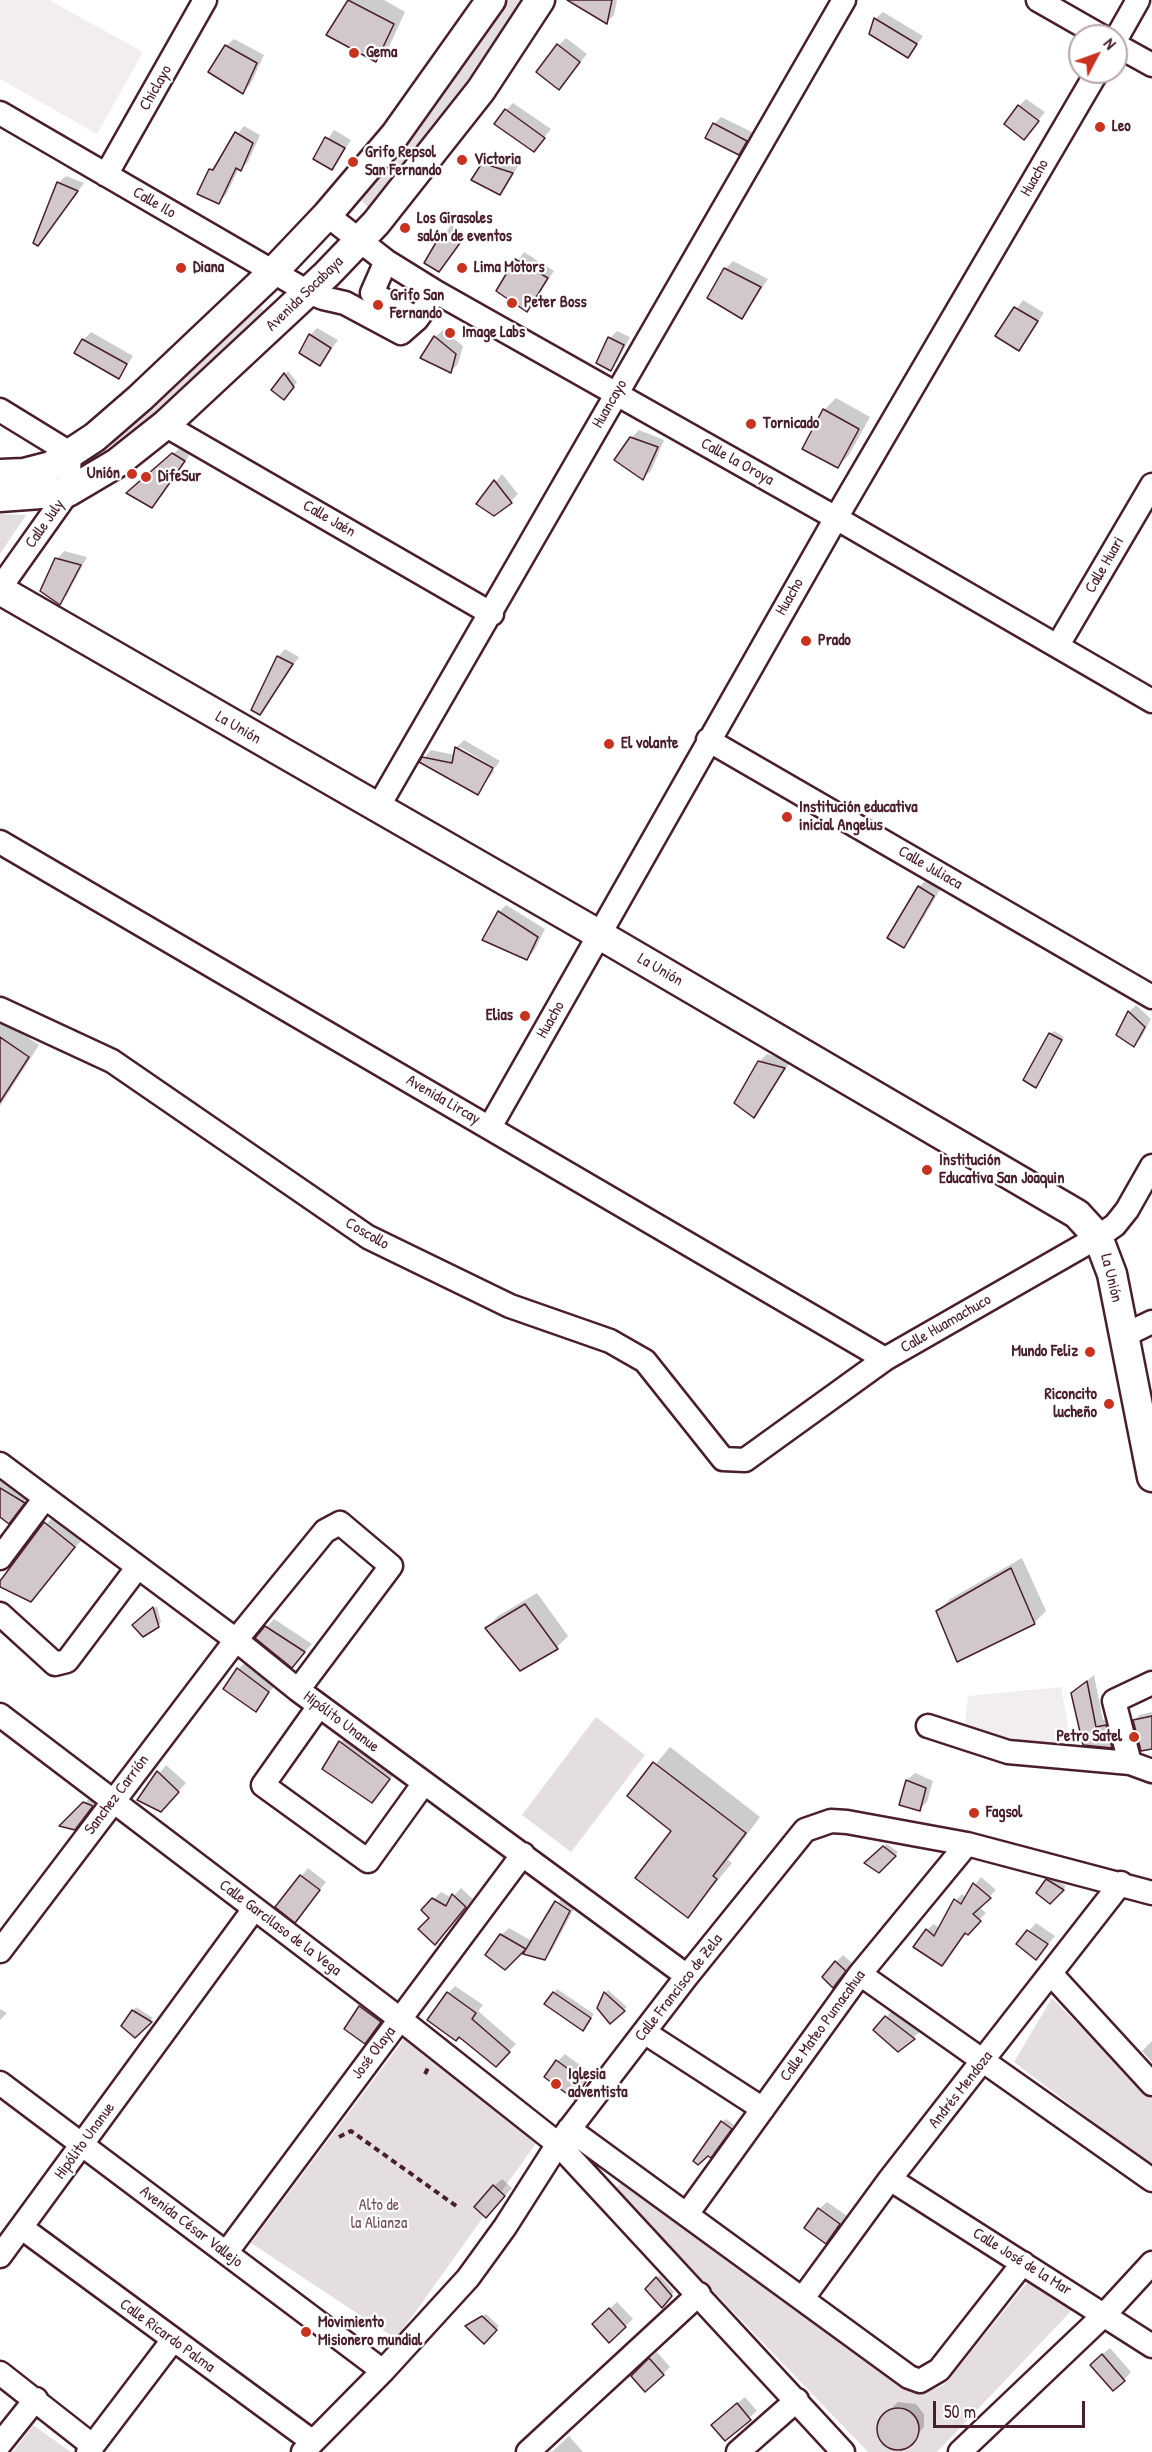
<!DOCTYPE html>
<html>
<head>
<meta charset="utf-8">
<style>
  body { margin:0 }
  #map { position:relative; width:1152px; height:2452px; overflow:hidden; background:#fff; font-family:"Patrick Hand",sans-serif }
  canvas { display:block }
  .north { position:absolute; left:1068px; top:24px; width:60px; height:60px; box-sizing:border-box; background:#fff; border:2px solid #b7a5aa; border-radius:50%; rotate:49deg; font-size:16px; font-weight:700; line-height:24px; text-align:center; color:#4a1f2b }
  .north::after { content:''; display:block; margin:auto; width:21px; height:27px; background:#c8321e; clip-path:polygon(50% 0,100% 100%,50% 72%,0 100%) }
  .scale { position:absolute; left:933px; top:2401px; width:152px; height:27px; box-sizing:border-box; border:3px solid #4a1f2b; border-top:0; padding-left:8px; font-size:18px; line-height:21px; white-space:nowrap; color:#4a1f2b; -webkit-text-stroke:4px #fff; paint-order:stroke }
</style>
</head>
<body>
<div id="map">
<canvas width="1152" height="2452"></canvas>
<div class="north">N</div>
<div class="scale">50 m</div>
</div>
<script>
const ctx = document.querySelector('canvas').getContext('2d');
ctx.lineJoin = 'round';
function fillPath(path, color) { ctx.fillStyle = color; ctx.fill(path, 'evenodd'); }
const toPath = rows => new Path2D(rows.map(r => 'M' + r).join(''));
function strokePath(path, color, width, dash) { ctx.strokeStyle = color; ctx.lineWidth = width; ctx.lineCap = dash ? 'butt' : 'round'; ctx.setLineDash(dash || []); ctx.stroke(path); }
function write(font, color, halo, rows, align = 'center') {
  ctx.font = font + ' "Patrick Hand",sans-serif'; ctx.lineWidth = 4.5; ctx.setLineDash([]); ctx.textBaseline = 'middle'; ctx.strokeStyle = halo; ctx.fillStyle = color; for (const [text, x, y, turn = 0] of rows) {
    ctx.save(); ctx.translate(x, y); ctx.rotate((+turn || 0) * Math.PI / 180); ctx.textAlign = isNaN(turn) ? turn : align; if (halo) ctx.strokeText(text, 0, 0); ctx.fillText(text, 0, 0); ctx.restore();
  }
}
const built = toPath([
  [0,0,49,0,143,52,97,134,0,79],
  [1061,1687,1074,1760,1026,1743,962,1753,968,1696]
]);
const green = toPath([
  [504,0,529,0,509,32,372,211,358,197],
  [256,303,268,315,119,450,110,439],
  [0,514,26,515,0,554],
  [596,1717,645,1755,571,1852,522,1815],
  [1052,1998,1152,2099,1152,2167,1014,2062],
  [405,2038,537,2142,396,2339,251,2243],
  [623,2181,920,2394,944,2385,1029,2280,1074,2308,937,2452,868,2452,615,2189],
  [33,2425,71,2452,13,2452]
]);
const shadow = toPath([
  [350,0,384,0,405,12,388,49,376,60,328,35],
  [584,0,617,0,614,15,607,22],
  [883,12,923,36,908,57,875,19],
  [566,38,587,54,559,88,559,45],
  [234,39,264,55,250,85,243,92,226,46],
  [1026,99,1045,112,1024,138,1019,106],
  [513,103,551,129,534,150,506,110],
  [721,117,754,133,739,153,714,124],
  [244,126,260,135,248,162,241,169,239,168,226,195,218,202,211,170],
  [334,130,351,140,332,168,315,158],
  [491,156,519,165,500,194,483,164],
  [66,176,84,183,38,244,58,183],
  [451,225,466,235,439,270,426,262],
  [524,252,554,271,527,310,498,290],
  [733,261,768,279,742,317,725,269],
  [1023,300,1044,313,1019,349,998,336],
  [317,328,338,340,320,364,310,335],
  [443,330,463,346,458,364,451,371,435,337],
  [617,331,630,337,618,361,611,369,610,338],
  [91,332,133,356,119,377,83,340],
  [288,371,297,382,287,395,273,390],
  [836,398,870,417,849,455,838,466,824,410],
  [639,430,664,440,651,471,643,478,631,438],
  [181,447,191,453,152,507,136,486],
  [502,474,518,494,511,501,479,503],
  [64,551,87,557,67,595,60,603,57,559],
  [285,649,299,657,260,713,278,657],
  [464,740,500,761,495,768,460,747,460,751,494,771,478,793,424,758,431,750,455,755,457,747],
  [926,880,941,888,911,939,903,946,919,887],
  [506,905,545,929,534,951,527,958,499,912],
  [1136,1005,1151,1019,1141,1038,1134,1045,1129,1012],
  [0,1018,39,1045,0,1106],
  [1054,1031,1064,1037,1036,1086,1050,1034],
  [767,1054,791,1061,754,1116,759,1062],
  [0,1476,31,1495,16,1514,0,1515],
  [57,1511,86,1535,31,1600,0,1585],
  [1022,1558,1046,1611,1034,1623,938,1611,950,1599],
  [537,1593,568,1636,557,1647,487,1628,498,1616],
  [157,1606,161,1622,158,1626,134,1625],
  [274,1619,312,1644,299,1658,257,1638],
  [246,1662,276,1684,256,1710,238,1669],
  [1094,1675,1103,1720,1113,1718,1119,1739,1112,1746,1084,1744,1081,1686],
  [1152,1712,1152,1747,1134,1720,1140,1715],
  [352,1731,400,1767,372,1801,341,1742],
  [670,1747,760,1817,728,1860,732,1863,688,1916,673,1831,629,1796],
  [166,1765,186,1783,168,1803,139,1799],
  [915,1773,933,1781,927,1802,919,1810,901,1804,907,1780],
  [92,1796,99,1798,74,1829,62,1825],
  [887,1844,898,1852,879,1871,866,1862],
  [308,1868,326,1882,295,1921,277,1907],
  [981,1877,996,1890,979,1907,986,1913,967,1932,942,1964,927,1930,934,1924,940,1929,956,1900,962,1894,966,1897],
  [1050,1877,1066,1886,1050,1902,1047,1880],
  [461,1888,473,1899,435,1943,432,1917,423,1910,441,1892,452,1898],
  [564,1895,577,1903,552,1950,545,1958,529,1944,505,1969,501,1935,509,1928,532,1941],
  [1036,1923,1055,1936,1036,1958,1018,1943],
  [843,1955,852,1963,833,1986,836,1962],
  [455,1986,483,2005,478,2011,516,2044,496,2065,448,1993],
  [557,1989,594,2014,586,2025,554,1993],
  [608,1990,627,2007,610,2022,605,1993],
  [368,1999,388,2014,365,2042,346,2029],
  [136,2007,153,2018,135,2036,133,2011],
  [0,2009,7,2013,0,2020],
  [893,2010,921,2031,898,2050,886,2017],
  [1152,2041,1152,2062,1142,2051],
  [565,2054,592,2074,574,2097,558,2061],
  [726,2119,734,2125,714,2152,722,2122],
  [502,2179,512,2188,493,2209,494,2186],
  [827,2202,847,2216,826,2242,819,2209],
  [660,2275,674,2292,665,2303,647,2289],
  [617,2302,633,2319,609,2341,594,2324],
  [486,2314,499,2326,484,2342,471,2323],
  [1110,2348,1131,2372,1124,2380,1099,2357],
  [657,2352,670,2367,663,2374,633,2376],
  [745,2397,757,2411,725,2439,720,2417],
  [898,2402,916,2404,924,2414,924,2427,908,2445,895,2448,880,2436,881,2418],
  [569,2436,583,2452,551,2452,553,2451]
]);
const building = toPath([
  [348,0,394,24,376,62,326,35,348,0],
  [567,0,612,0,607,24,567,0],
  [874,18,917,44,908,58,869,34,874,18],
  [557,44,580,62,559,90,536,72,557,44],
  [225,45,257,63,243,94,208,72,225,45],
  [1018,105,1039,121,1024,140,1004,124,1018,105],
  [505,109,545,138,534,152,494,124,505,109],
  [713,123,747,141,739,155,705,138,713,123],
  [235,132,253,143,241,171,236,168,219,204,197,194,209,169,213,170,235,132],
  [325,137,345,148,332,170,313,159,325,137],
  [482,163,513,173,500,195,471,180,482,163],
  [57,182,78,191,38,246,33,243,57,182],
  [442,232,460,243,439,272,424,263,442,232],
  [515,259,548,278,527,312,496,291,515,259],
  [724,268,761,287,742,319,707,298,724,268],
  [1014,307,1038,321,1019,351,995,336,1014,307],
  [309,334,331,348,320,366,299,353,309,334],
  [434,336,456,354,451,373,420,358,434,336],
  [608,337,624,345,611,371,596,363,608,337],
  [82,339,127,364,119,379,74,353,82,339],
  [284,373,294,387,284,400,271,390,284,373],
  [823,409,859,429,838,468,802,449,823,409],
  [630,437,658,447,643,480,614,460,630,437],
  [172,453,185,461,152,508,126,493,172,453],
  [494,480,512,503,494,516,476,504,494,480],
  [55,558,81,565,60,605,40,591,55,558],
  [277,656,293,664,260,715,251,710,277,656],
  [455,747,493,768,478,795,419,762,422,757,452,763,455,747],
  [918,886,934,896,904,948,887,938,918,886],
  [498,911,538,937,527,960,482,940,498,911],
  [1128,1011,1145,1027,1134,1047,1116,1035,1128,1011],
  [1049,1033,1062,1040,1036,1088,1023,1080,1049,1033],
  [0,1037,29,1057,0,1102,0,1037],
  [758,1061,785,1068,754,1118,734,1103,758,1061],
  [0,1488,25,1503,9,1524,0,1517,0,1488],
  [44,1522,75,1547,31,1602,0,1587,0,1581,44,1522],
  [1011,1568,1035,1624,957,1662,936,1611,1011,1568],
  [525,1604,558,1649,520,1671,485,1628,525,1604],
  [153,1607,159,1627,143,1637,132,1625,153,1607],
  [265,1626,305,1652,292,1668,255,1638,265,1626],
  [237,1668,269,1692,256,1712,223,1689,237,1668],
  [1087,1681,1096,1727,1106,1725,1112,1748,1083,1745,1071,1693,1087,1681],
  [1152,1716,1152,1749,1141,1751,1133,1720,1152,1716],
  [339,1741,390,1779,372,1803,322,1769,339,1741],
  [653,1762,746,1833,713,1876,717,1879,688,1918,635,1878,671,1831,627,1796,653,1762],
  [157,1771,179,1792,161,1812,137,1800,157,1771],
  [906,1780,926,1788,920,1811,899,1805,906,1780],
  [83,1802,93,1806,75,1830,59,1826,83,1802],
  [883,1846,896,1856,879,1873,864,1863,883,1846],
  [300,1875,320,1890,295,1923,275,1907,300,1875],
  [1046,1879,1064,1890,1050,1904,1036,1893,1046,1879],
  [973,1883,991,1898,973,1914,981,1921,968,1935,965,1933,942,1966,913,1947,926,1929,934,1936,954,1899,961,1904,973,1883],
  [452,1894,466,1907,435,1945,418,1929,429,1918,421,1910,432,1898,446,1906,452,1894],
  [555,1901,570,1911,545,1960,523,1954,555,1901],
  [1027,1930,1048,1944,1036,1960,1016,1944,1027,1930],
  [500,1934,526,1949,505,1970,485,1955,500,1934],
  [835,1961,846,1971,833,1988,822,1977,835,1961],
  [447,1992,476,2013,472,2019,510,2052,496,2067,459,2037,456,2041,427,2020,447,1992],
  [553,1992,591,2018,583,2031,544,2004,553,1992],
  [604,1992,625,2011,610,2024,597,2008,604,1992],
  [359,2006,381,2022,365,2044,344,2029,359,2006],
  [132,2010,152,2022,135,2038,121,2026,132,2010],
  [885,2016,915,2039,898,2052,873,2030,885,2016],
  [556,2060,586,2082,574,2099,544,2077,556,2060],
  [721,2121,732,2129,711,2158,708,2156,698,2165,693,2161,721,2121],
  [493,2185,505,2196,486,2218,474,2207,493,2185],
  [818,2208,840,2224,826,2244,804,2228,818,2208],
  [656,2277,672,2296,662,2308,645,2289,656,2277],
  [609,2308,626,2327,609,2343,592,2324,609,2308],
  [482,2316,497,2330,484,2344,465,2326,482,2316],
  [1102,2354,1125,2381,1113,2391,1090,2365,1102,2354],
  [649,2358,664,2375,645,2392,631,2376,649,2358],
  [737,2403,751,2420,725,2441,711,2425,737,2403],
  '877 2429a21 21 0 1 1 42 0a21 21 0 1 1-42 0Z'
]);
const path = toPath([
  [425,2074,429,2066],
  [339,2137,351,2131,459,2208]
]);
const minor = toPath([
  [1038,0,1101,36],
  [1116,39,1138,0],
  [1116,45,1152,65],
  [0,113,308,292,323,298,345,303,401,333,417,319,436,292],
  [106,175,205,0],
  [327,215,386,261,436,292,836,518,1152,701],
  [386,261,372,293,417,319],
  [0,410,70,453,68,492,0,588],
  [165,425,492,614],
  [1058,645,1152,485],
  [708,740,1152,997],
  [377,809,844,0],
  [0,842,885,1359],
  [0,1009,112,1061,368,1237,510,1306,610,1341,645,1361,723,1459,745,1460,885,1359,1098,1237,1115,1225,1127,1210,1152,1166],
  [490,1127,836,518,1097,72],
  [1123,1336,1152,1322],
  [0,1464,236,1640,298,1690,687,1976],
  [0,1558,45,1498],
  [0,1614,55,1664,67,1661,137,1568],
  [1152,1683,1114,1701,1130,1763,1152,1771],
  [319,1706,263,1785,368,1861,424,1783],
  [0,1715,400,2019,558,2144,843,2452],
  [928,1726,1008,1752,1130,1763],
  [0,1951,236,1640,325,1531,340,1523,391,1566,298,1690],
  [860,1974,1152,2180],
  [1052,1975,1152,2084],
  [644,2032,763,2109],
  [0,2083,383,2371],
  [569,2129,909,2377,920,2381,939,2370,1023,2263],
  [890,2179,1152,2346],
  [687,2214,860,1974,967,1844],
  [22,2228,313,2442],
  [226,2253,523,1854],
  [0,2256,254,1909],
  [803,2298,890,2179,1121,1883],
  [0,2373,93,2446],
  [0,2444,36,2399],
  [88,2452,173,2340],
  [303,2452,383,2371,468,2278,505,2227,558,2144,687,1976,805,1830,831,1821,847,1822,967,1844,1152,1893],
  [528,2452,699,2294],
  [738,2452,797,2400],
  [960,2452,1105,2314,1152,2263]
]);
const major = toPath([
  [0,474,24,473,51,466,95,437,140,398,273,272,327,215,395,135,491,0],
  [0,497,68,492,117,463,165,425,327,274,376,223,481,90,540,0],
  [0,590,600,935,1077,1214,1098,1237,1112,1274,1152,1477]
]);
const markers = [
  [354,53,6,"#c8321e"],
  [1100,127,6,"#c8321e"],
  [462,160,6,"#c8321e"],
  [353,162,6,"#c8321e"],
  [405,228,6,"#c8321e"],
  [181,268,6,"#c8321e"],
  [462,268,6,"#c8321e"],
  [512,303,6,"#c8321e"],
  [378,305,6,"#c8321e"],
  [450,333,6,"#c8321e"],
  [751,424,6,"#c8321e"],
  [132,474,6,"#c8321e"],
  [146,477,6,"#c8321e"],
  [806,641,6,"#c8321e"],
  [609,744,6,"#c8321e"],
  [787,817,6,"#c8321e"],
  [525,1016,6,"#c8321e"],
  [927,1170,6,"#c8321e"],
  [1090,1352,6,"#c8321e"],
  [1109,1404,6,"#c8321e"],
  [1134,1737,6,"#c8321e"],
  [974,1813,6,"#c8321e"],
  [556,2084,6,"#c8321e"],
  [306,2332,6,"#c8321e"]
];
const poiNames = [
  ["Gema",366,53],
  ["Leo",1112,127],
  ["Grifo Repsol",365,153],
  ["San Fernando",365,171],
  ["Victoria",474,160],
  ["Los Girasoles",417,219],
  ["salón de eventos",417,237],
  ["Diana",193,268],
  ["Lima Motors",474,268],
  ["Grifo San",390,296],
  ["Fernando",390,314],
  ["Peter Boss",524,303],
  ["Image Labs",462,333],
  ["Tornicado",763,424],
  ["Unión",120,474,"right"],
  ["DifeSur",158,477],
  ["Prado",818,641],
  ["El volante",621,744],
  ["Institución educativa",799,808],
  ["inicial Angelus",799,826],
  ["Elias",513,1016,"right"],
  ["Institución",939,1161],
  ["Educativa San Joaquin",939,1179],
  ["Mundo Feliz",1078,1352,"right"],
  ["Riconcito",1097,1395,"right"],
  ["lucheño",1097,1413,"right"],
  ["Petro Satel",1122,1737,"right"],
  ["Fagsol",986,1813],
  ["Iglesia",568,2075],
  ["adventista",568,2093],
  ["Movimiento",318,2323],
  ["Misionero mundial",318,2341]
];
const streetNames = [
  ["Chiclayo",156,88,-61],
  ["Huacho",1035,178,-60],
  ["Calle Ilo",154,203,30],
  ["Avenida Socabaya",305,294,-44],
  ["Huancayo",610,404,-60],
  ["Calle la Oroya",737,462,29],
  ["Calle Jaén",329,519,30],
  ["Calle July",45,524,-55],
  ["Calle Huari",1105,565,-60],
  ["Huacho",790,597,-60],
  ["La Unión",238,728,30],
  ["Calle Juliaca",930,868,30],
  ["La Unión",660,970,30],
  ["Huacho",551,1020,-60],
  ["Avenida Lircay",443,1100,30],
  ["Coscollo",367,1234,30],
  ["La Unión",1111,1278,76],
  ["Calle Huamachuco",946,1324,-30],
  ["Hipólito Unanue",341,1722,37],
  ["Sanchez Carrión",117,1795,-53],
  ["Calle Garcilaso de la Vega",280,1928,37],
  ["Calle Francisco de Zela",679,1988,-52],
  ["Calle Mateo Pumacahua",823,2026,-54],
  ["José Olaya",374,2053,-53],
  ["Andrés Mendoza",961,2090,-52],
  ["Hipólito Unanue",85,2141,-54],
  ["Avenida César Vallejo",191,2227,37],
  ["Calle José de la Mar",1022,2262,32],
  ["Calle Ricardo Palma",167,2336,36]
];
const parkNames = [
  ["Alto de",379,2206],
  ["la Alianza",379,2224]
];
fillPath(built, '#f2eeef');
fillPath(green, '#e5dee0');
fillPath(shadow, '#0003');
fillPath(building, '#d2c7cb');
strokePath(building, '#4a1f2b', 1.5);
strokePath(minor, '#4a1f2b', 27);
strokePath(major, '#4a1f2b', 33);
strokePath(path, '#4a1f2b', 4, [6, 4.5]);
strokePath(minor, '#fff', 22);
strokePath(major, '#fff', 28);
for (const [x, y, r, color] of markers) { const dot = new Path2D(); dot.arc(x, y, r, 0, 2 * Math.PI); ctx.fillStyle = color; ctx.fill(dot); strokePath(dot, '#fff', 2); }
write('bold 16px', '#4a1f2b', '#fff', poiNames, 'left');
write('16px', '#4a1f2b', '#fff', streetNames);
write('16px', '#714f58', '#fff', parkNames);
</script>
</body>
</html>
